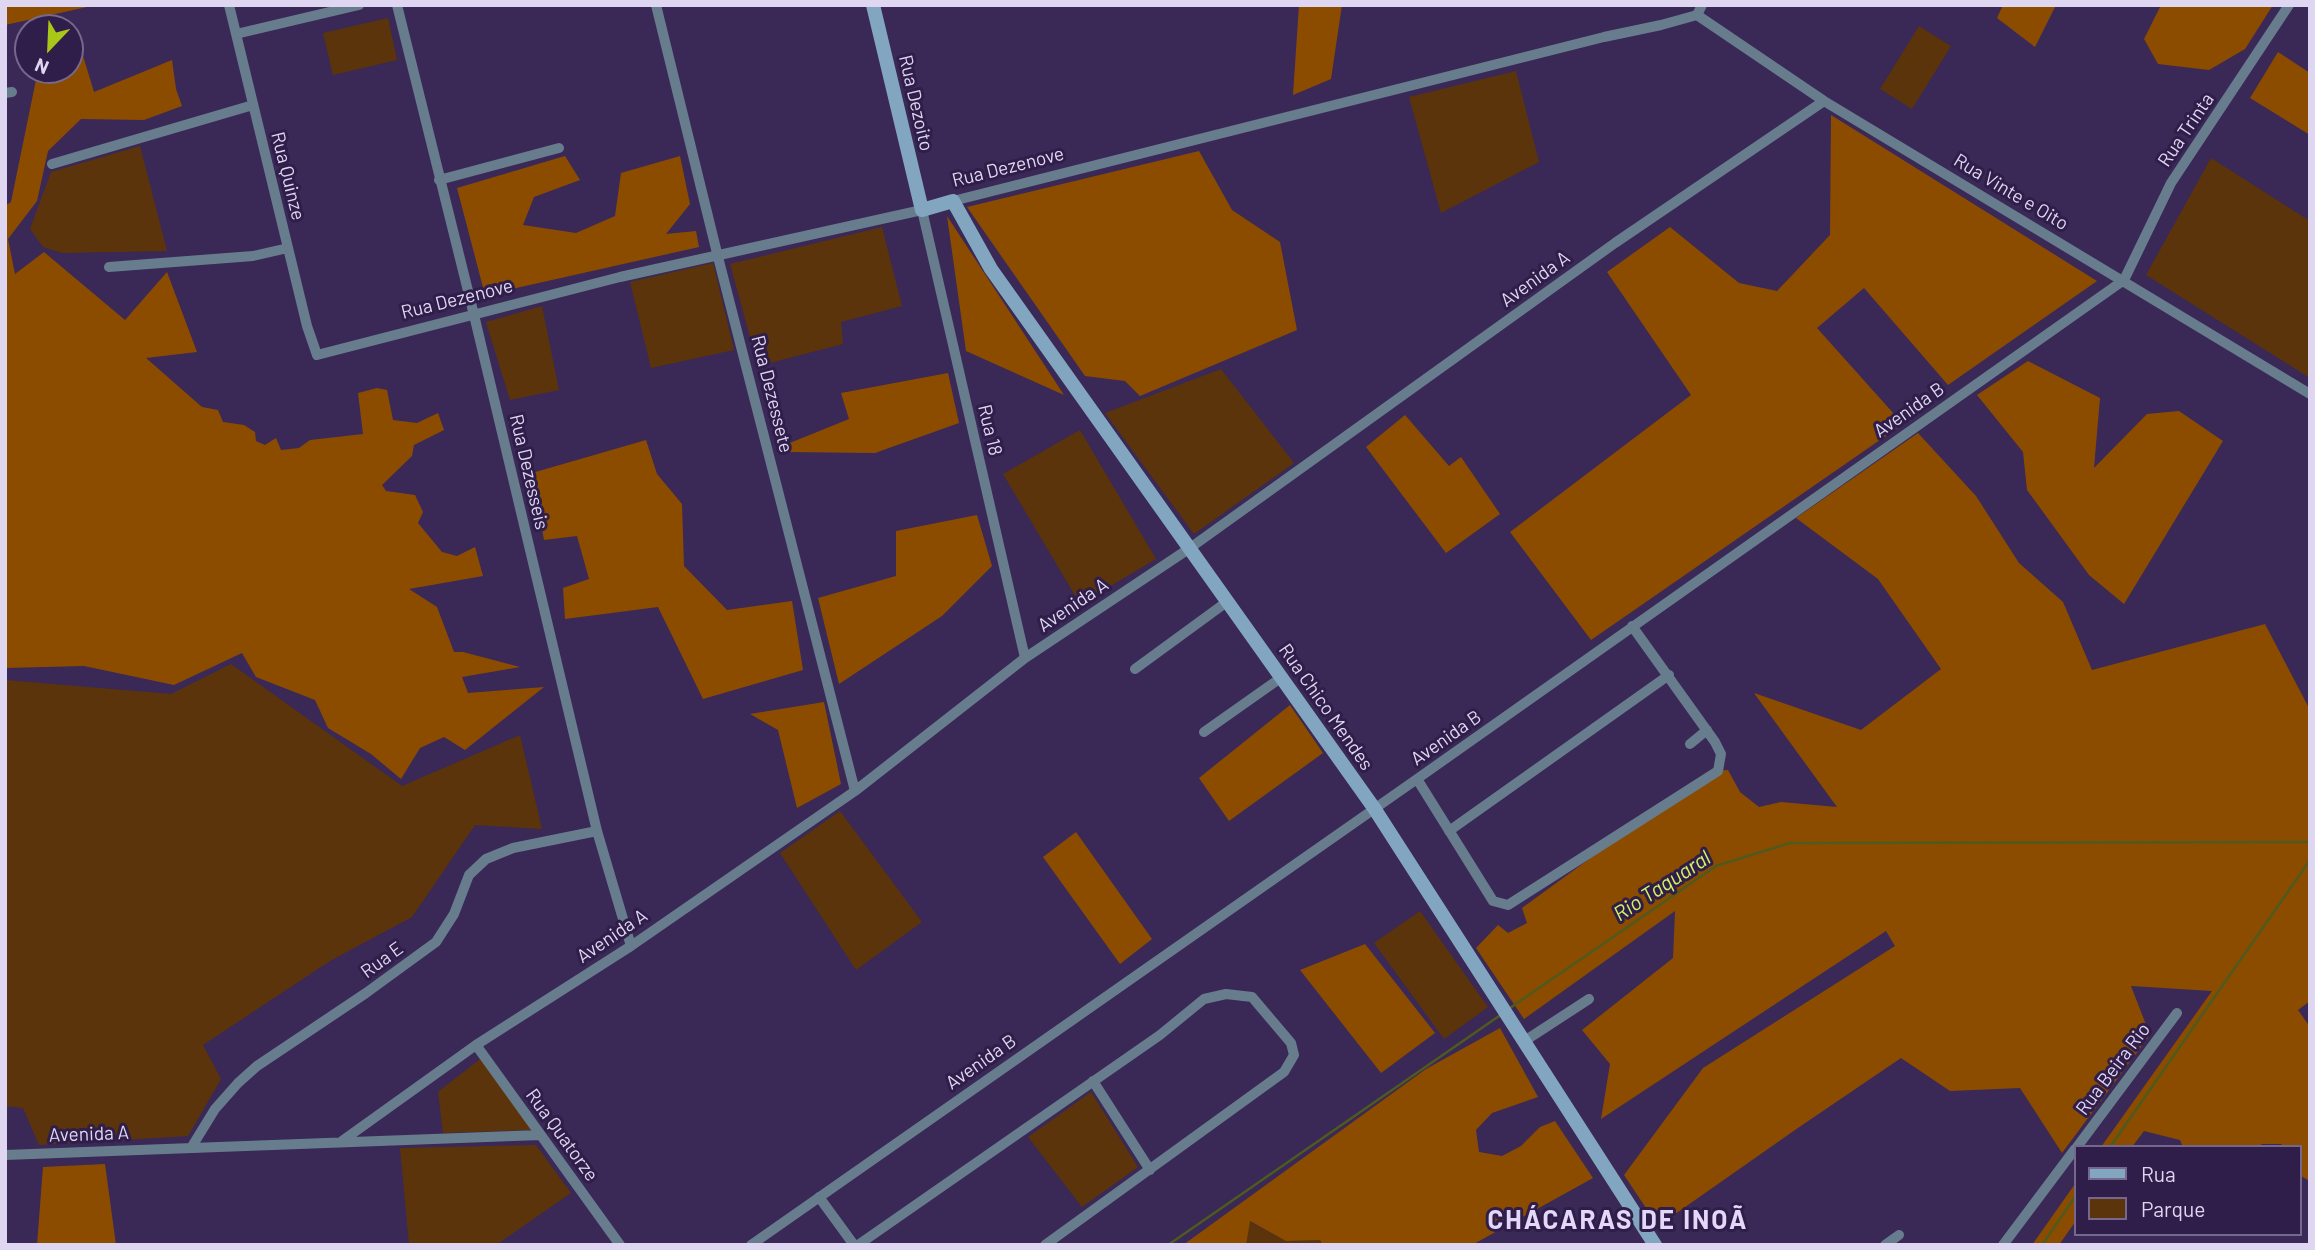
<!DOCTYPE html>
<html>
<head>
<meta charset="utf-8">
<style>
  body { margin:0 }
  #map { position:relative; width:2315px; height:1250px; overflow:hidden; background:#3a2856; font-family:Barlow,sans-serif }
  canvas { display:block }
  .frame { position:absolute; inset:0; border:7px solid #dfd6f2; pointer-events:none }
  .legend { position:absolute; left:2074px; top:1145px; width:228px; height:91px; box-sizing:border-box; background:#301e4a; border:2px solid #76688d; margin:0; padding:9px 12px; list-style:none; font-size:21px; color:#dfd6f2 }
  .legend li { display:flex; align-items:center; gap:14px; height:35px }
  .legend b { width:35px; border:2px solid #76688d }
  .north { position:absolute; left:14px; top:14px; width:70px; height:70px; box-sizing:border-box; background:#301e4a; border:2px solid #76688d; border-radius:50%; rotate:203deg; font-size:19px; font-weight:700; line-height:28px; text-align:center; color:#dfd6f2 }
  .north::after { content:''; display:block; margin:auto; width:24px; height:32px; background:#a9c719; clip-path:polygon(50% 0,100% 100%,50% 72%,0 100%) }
</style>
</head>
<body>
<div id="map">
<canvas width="2315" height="1250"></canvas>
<div class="frame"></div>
<ul class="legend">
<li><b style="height:9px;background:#82a6c0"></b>Rua</li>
<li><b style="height:19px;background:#5c340b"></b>Parque</li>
</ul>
<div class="north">N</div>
</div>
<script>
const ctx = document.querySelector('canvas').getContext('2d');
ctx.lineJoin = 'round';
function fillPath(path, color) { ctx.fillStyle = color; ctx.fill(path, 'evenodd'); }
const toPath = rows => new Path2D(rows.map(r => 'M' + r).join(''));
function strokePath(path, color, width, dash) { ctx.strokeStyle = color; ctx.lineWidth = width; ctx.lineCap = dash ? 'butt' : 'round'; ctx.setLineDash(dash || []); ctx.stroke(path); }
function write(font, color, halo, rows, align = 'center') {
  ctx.font = font + ' Barlow,sans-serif'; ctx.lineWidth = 6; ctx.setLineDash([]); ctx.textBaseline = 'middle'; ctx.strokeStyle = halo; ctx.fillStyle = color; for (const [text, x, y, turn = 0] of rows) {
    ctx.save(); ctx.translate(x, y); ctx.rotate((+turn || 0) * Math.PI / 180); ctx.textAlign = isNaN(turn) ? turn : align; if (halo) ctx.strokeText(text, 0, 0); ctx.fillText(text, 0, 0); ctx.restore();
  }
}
const green = toPath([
  [388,18,397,60,333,75,323,33],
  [1919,26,1951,46,1912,109,1880,89],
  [1516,71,1539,162,1441,213,1409,97],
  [140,146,167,251,62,253,43,247,30,229,51,172],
  [2211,158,2310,221,2310,378,2146,275],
  [882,227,902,306,841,322,843,344,758,366,730,264],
  [713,263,734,350,651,368,630,282],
  [542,306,559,390,510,400,486,322],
  [1221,369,1294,463,1194,534,1105,413],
  [1080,430,1156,559,1080,604,1003,474],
  [231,664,402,786,520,735,542,829,475,825,412,917,330,961,203,1045,221,1079,188,1136,39,1145,23,1108,5,1106,5,680,171,694],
  [840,811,922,922,856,970,780,853],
  [1420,911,1488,1007,1444,1039,1374,943],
  [480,1059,532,1130,443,1133,438,1092],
  [1091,1092,1138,1167,1082,1207,1028,1137],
  [536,1145,571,1193,496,1245,409,1245,400,1148],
  [1249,1221,1286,1241,1320,1240,1323,1245,1246,1245]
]);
const forest = toPath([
  [5,5,87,5,87,7,5,25],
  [1299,5,1342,5,1331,79,1293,95],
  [2003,5,2056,5,2035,47,1997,18],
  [2161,5,2273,5,2245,49,2209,70,2158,64,2144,39],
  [73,23,94,92,172,60,176,89,182,106,144,120,81,119,48,151,37,201,8,239,15,274,44,252,125,320,167,272,197,352,146,358,202,407,218,410,223,422,244,425,255,432,256,441,265,445,276,438,281,450,299,448,310,440,363,434,358,393,377,388,387,390,393,420,417,423,438,413,444,430,414,445,412,456,382,485,386,491,415,495,423,512,418,523,442,552,457,556,475,547,483,576,409,589,437,607,454,652,463,652,520,667,462,677,468,693,544,687,465,750,444,737,420,748,401,779,371,754,328,728,315,700,256,677,242,653,174,685,84,666,5,668,5,206,11,202,38,70,70,70,70,28,47,28,48,25],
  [2278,52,2310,73,2310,135,2250,98],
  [1831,115,2097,281,1948,385,1864,288,1817,328,1903,424,1591,640,1510,532,1691,395,1607,272,1670,227,1739,283,1777,291,1830,235],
  [1199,151,1232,210,1280,242,1297,330,1140,396,1125,381,1085,376,967,207],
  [565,156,580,180,534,197,523,225,576,233,615,216,621,173,680,156,690,204,666,234,696,231,699,247,485,295,457,188],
  [947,216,1064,395,966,351],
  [2028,361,2100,398,2094,468,2147,414,2179,411,2223,441,2124,604,2089,575,2027,490,2023,452,1977,395],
  [948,373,959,423,875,453,787,452,785,445,849,419,841,393],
  [1405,415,1449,466,1461,457,1500,514,1446,553,1366,447],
  [1918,433,1976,496,2019,563,2063,602,2092,670,2265,624,2310,710,2310,1001,2298,1010,2310,1027,2310,1181,2299,1175,2299,1147,2283,1147,2281,1144,2262,1144,2258,1147,2183,1147,2180,1140,2144,1131,2132,1147,2101,1147,2212,991,2131,986,2150,1035,2062,1153,2020,1088,1950,1091,1901,1058,1795,1130,1658,1226,1624,1175,1703,1068,1895,946,1886,931,1601,1119,1610,1064,1582,1030,1673,958,1675,911,1524,1019,1476,948,1498,925,1508,933,1527,923,1522,908,1710,771,1728,770,1740,792,1759,807,1781,802,1837,807,1754,693,1861,730,1941,669,1878,579,1796,518],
  [646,440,657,474,682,504,684,566,727,610,792,601,803,670,703,699,658,607,565,619,563,588,589,579,577,536,544,540,532,473],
  [977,515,992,566,942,616,839,684,818,598,896,576,896,531],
  [824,702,841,784,797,808,778,730,750,714],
  [1290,705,1323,753,1229,821,1199,778],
  [1076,832,1152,939,1120,964,1043,857],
  [1365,944,1435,1033,1381,1073,1300,970],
  [1500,1028,1538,1097,1492,1113,1476,1130,1479,1152,1502,1156,1521,1146,1540,1127,1555,1121,1593,1178,1472,1245,1323,1245,1320,1240,1286,1241,1250,1221,1246,1245,1183,1245,1426,1069],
  [105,1164,116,1245,37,1245,43,1167],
  [2075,1184,2075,1222,2059,1245,2032,1245]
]);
const stream = toPath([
  [1510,1008,1716,866,1790,843,2310,842],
  [2110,1147,2310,860],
  [1168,1245,1502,1014],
  [2042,1245,2075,1197]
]);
const street = toPath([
  [229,5,307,326,317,355,620,277,922,210,1025,658],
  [397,5,474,315,597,831,631,946],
  [656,5,718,257,855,791],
  [1697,15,1824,101,2310,394],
  [236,34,359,5],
  [5,93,12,92],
  [52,164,253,105],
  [439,180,559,148],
  [953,201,1604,37,1661,25,1697,15,1702,5],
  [109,267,253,256,288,248],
  [1135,669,1228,601],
  [1204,732,1282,677],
  [1690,744,1707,730],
  [1417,779,1493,901,1508,905,1718,771,1721,754,1715,742,1632,626],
  [1449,831,1669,675],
  [1523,1042,1589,999],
  [476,1045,620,1245],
  [1093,1081,1150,1170],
  [342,1141,476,1045,631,946,855,791,1025,658,1190,548,1615,243,1824,101],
  [2077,1147,2177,1013],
  [191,1148,215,1109,238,1083,257,1066,366,993,436,942,454,914,469,875,486,859,513,848,597,831],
  [5,1155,540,1135],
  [819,1197,854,1245],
  [751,1245,1417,779,2124,280,2171,183,2289,5],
  [858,1245,1160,1035,1204,999,1226,994,1252,997,1291,1043,1294,1055,1284,1072,1045,1245],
  [1885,1245,1899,1235],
  [2003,1245,2075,1149]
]);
const secondary = toPath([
  [873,5,922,210,953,201,991,269,1374,808,1655,1245]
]);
const streetNames = [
  ["Rua Dezoito",916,103,77],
  ["Rua Trinta",2186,130,-56],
  ["Rua Dezenove",1008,167,-14],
  ["Rua Quinze",288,176,76],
  ["Rua Vinte e Oito",2011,192,31],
  ["Avenida A",1535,279,-36],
  ["Rua Dezenove",457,299,-14],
  ["Rua Dezessete",772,394,76],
  ["Avenida B",1909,410,-35],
  ["Rua 18",990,430,77],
  ["Rua Dezesseis",529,472,77],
  ["Avenida A",1073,605,-34],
  ["Rua Chico Mendes",1326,707,55],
  ["Avenida B",1446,738,-35],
  ["Avenida A",612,936,-34],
  ["Rua E",382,960,-36],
  ["Avenida B",981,1062,-35],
  ["Rua Beira Rio",2113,1069,-53],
  ["Avenida A",89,1134,-2],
  ["Rua Quatorze",562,1135,54]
];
const waterNames = [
  ["Rio Taquaral",1662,886,-33]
];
const districtNames = [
  ["CHÁCARAS DE INOÃ",1618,1220]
];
fillPath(green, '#5c340b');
fillPath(forest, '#8c4c00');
strokePath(stream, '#4e5a1e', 2.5);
strokePath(street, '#677d8d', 10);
strokePath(secondary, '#82a6c0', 14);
write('19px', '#dfd6f2', '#301e4a', streetNames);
write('italic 21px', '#d5f463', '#301e4a', waterNames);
ctx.letterSpacing = '2px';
write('bold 26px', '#e3d8fa', '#301e4a', districtNames);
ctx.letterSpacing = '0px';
</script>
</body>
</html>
